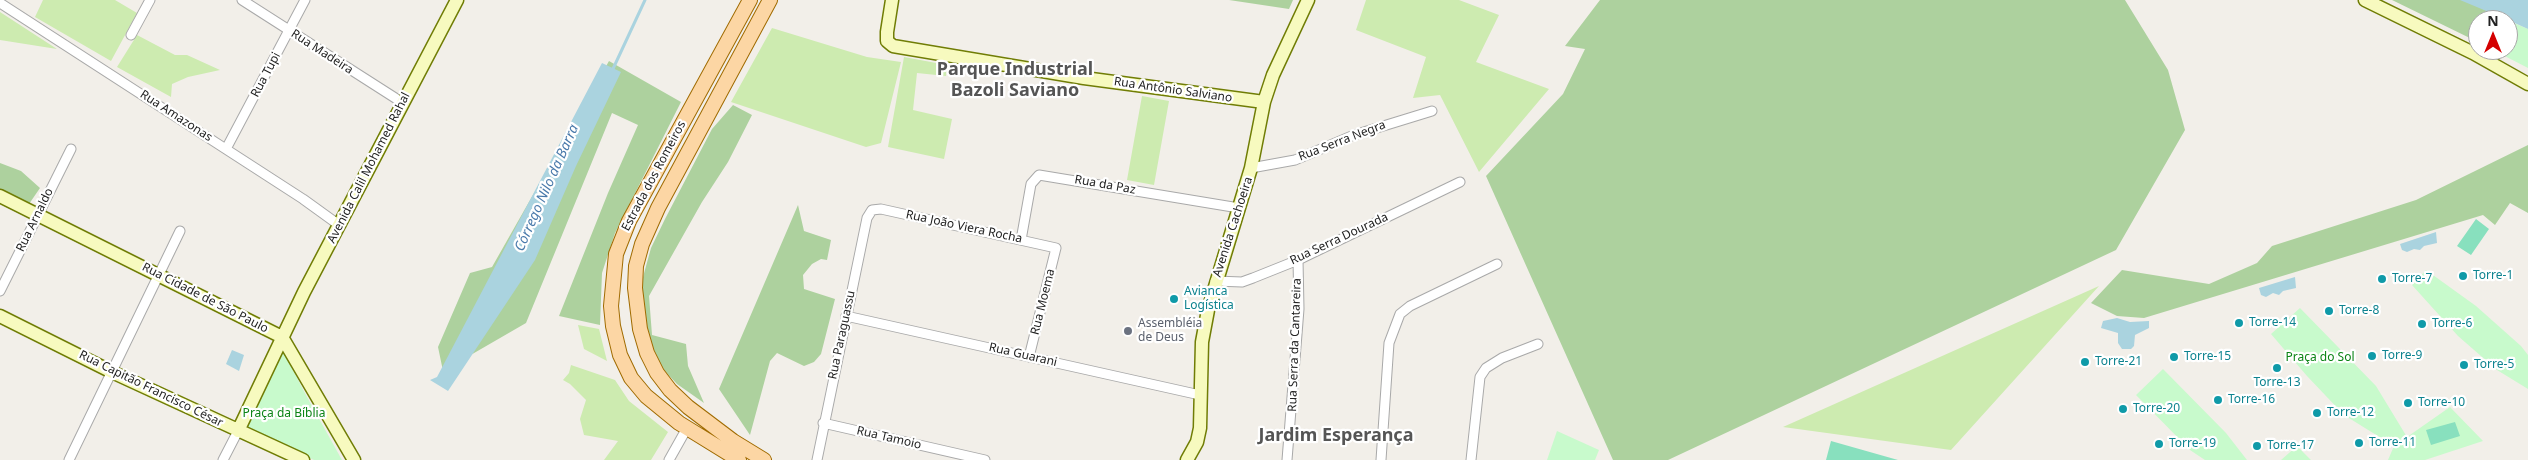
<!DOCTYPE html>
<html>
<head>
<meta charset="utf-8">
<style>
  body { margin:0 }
  #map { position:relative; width:2528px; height:460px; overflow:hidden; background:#f2efe9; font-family:"Noto Sans",sans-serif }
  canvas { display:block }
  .north { position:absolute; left:2468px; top:10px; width:50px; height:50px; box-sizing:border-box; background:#fff; border:1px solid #a7a7a7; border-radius:50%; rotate:0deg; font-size:14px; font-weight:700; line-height:20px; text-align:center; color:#222 }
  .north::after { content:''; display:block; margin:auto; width:18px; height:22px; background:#d40000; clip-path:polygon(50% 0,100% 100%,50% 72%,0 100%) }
</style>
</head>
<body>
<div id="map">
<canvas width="2528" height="460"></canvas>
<div class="north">N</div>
</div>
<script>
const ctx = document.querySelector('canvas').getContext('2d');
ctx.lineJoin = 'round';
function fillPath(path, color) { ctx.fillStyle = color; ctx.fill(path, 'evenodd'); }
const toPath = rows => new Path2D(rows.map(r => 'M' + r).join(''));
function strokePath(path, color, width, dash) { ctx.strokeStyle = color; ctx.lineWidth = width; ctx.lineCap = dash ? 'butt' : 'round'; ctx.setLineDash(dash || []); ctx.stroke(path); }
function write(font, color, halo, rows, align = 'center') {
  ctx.font = font + ' "Noto Sans",sans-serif'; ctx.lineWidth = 4.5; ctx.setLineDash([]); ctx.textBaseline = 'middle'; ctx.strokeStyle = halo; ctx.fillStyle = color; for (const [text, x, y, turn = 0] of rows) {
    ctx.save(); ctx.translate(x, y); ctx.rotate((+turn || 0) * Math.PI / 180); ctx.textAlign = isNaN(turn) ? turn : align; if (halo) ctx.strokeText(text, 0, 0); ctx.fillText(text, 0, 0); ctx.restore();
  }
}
const grass = toPath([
  [43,0,115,0,137,13,111,61,35,17],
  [1366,0,1459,0,1499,15,1476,62,1549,89,1479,172,1440,95,1413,98,1426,57,1356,30],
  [0,12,57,49,0,40],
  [772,28,867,57,901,62,881,143,866,147,731,102],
  [137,35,175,55,187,55,220,70,188,77,172,84,171,97,117,67],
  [904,57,947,65,946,76,917,73,913,110,952,119,944,159,888,147],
  [1142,96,1169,101,1154,185,1127,180],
  [2099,286,1951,450,1783,427],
  [578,325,599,329,607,361,584,349],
  [571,365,615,380,629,401,668,432,651,460,604,460,618,441,584,435,580,419,586,400,570,384,563,380,569,373]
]);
const forest = toPath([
  [1229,0,1293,0,1289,9],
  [1600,0,2125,0,2168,70,2185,130,2116,250,1668,460,1613,460,1486,176,1563,94,1585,49,1565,46],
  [2392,0,2463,0,2508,20,2478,20,2478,42],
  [609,61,681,102,615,233,602,273,600,325,559,316,608,193,638,125,612,113,526,323,443,371,438,347,470,273,492,267],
  [733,105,752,115,728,162,702,202,649,296,652,335,686,344,688,366,704,403,677,384,658,364,647,337,640,288,651,248,665,219,712,129],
  [2528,145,2528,213,2510,203,2495,225,2483,215,2144,318,2117,316,2091,303,2122,270,2209,284,2257,263,2272,246,2416,200],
  [0,163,21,171,40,188,29,204,0,190],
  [798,205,804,231,831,240,827,260,821,259,812,264,803,275,804,289,835,299,821,354,814,362,804,366,777,353,770,361,750,435,719,389]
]);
const park = toPath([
  [2514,23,2528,29,2528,68,2495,51,2508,50,2508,32],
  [2426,270,2476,306,2521,346,2528,355,2528,389,2497,370,2458,336,2412,285],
  [2300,308,2376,386,2407,437,2450,407,2483,441,2425,460,2388,460,2394,446,2344,415,2307,376,2271,334],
  [282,349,307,397,342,460,314,460,246,428],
  [2163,369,2226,433,2247,460,2205,460,2190,450,2136,395],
  [1557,431,1599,450,1595,460,1547,460],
  [2297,446,2311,460,2281,460]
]);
const pitch = toPath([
  [2476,219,2489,229,2471,255,2457,246],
  [2455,422,2460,436,2431,445,2426,430],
  [1831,441,1898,460,1826,460]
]);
const water = toPath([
  [2460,0,2528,0,2528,29,2508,20],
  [602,63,621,72,576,166,535,260,448,391,430,380,437,377],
  [2436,232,2437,243,2424,246,2420,250,2414,249,2407,252,2402,250,2400,244],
  [2295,277,2296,288,2283,291,2279,295,2273,293,2266,297,2261,295,2259,288],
  [2117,318,2130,322,2149,321,2149,328,2135,335,2134,346,2131,349,2122,349,2118,343,2118,333,2101,328,2103,321],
  [232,350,244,355,239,371,226,364]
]);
const stream = toPath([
  [612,71,645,0]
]);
const street = toPath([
  [242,0,403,103],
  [0,3,303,199,339,225],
  [131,35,150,0],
  [226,149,305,0],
  [1251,168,1295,160,1354,135,1432,111],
  [1021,240,1031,184,1039,175,1239,208],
  [1215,281,1242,282,1253,278,1298,260,1460,182],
  [0,291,71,149],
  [846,316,1200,395],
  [823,423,985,460],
  [69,460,180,231],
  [223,460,238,431],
  [669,460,687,428],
  [817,460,867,218,872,210,881,209,1056,248,1029,357],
  [1287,460,1299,309,1298,260],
  [1381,460,1389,343,1400,314,1410,306,1497,264],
  [1471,460,1480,377,1486,368,1502,358,1538,344]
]);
const secondary = toPath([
  [892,0,887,32,887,41,893,46,1084,78,1264,102],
  [2365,0,2473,53,2528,84],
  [0,196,282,337,354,460],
  [0,316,112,372,303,460],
  [238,431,304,292,457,0],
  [1187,460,1197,442,1200,428,1202,342,1208,310,1251,168,1264,102,1273,75,1308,0]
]);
const primary = toPath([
  [739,460,679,423,646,396,631,378,620,355,613,326,611,306,616,254,629,221,750,0],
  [764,460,733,441,688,407,670,390,657,373,647,353,640,329,635,288,636,266,642,244,658,208,770,0]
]);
const markers = [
  [2463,276,5,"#0f9aa8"],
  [2382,279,5,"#0f9aa8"],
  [1174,299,5,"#0f9aa8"],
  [2329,311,5,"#0f9aa8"],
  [2239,323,5,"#0f9aa8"],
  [2422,324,5,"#0f9aa8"],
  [1128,331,5,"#6b7280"],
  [2372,356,5,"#0f9aa8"],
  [2174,357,5,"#0f9aa8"],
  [2085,362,5,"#0f9aa8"],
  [2464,365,5,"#0f9aa8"],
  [2277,368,5,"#0f9aa8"],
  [2218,400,5,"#0f9aa8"],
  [2408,403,5,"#0f9aa8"],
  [2123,409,5,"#0f9aa8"],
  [2317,413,5,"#0f9aa8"],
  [2359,443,5,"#0f9aa8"],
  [2159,444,5,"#0f9aa8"],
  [2257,446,5,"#0f9aa8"]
];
const streetNames = [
  ["Rua Madeira",322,52,33],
  ["Rua Tupi",266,75,-62],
  ["Rua Antônio Salviano",1173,90,8],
  ["Rua Amazonas",176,116,33],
  ["Rua Serra Negra",1342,141,-21],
  ["Avenida Calil Mohamed Rahal",369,168,-63],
  ["Estrada dos Romeiros",654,176,-62],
  ["Rua da Paz",1105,185,10],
  ["Rua Arnaldo",35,220,-64],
  ["Rua João Viera Rocha",964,227,12],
  ["Avenida Cachoeira",1233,227,-72],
  ["Rua Serra Dourada",1339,239,-25],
  ["Rua Cidade de São Paulo",205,298,27],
  ["Rua Moema",1043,302,-76],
  ["Rua Paraguassu",842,335,-78],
  ["Rua Serra da Cantareira",1295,345,-88],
  ["Rua Guarani",1023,355,13],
  ["Rua Capitão Francisco César",151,389,26],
  ["Rua Tamoio",889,438,13]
];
const cultureNames = [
  ["Torre-1",2473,276],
  ["Torre-7",2392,279],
  ["Avianca",1184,292],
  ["Logística",1184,306],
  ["Torre-8",2339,311],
  ["Torre-14",2249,323],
  ["Torre-6",2432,324],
  ["Torre-9",2382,356],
  ["Torre-15",2184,357],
  ["Torre-21",2095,362],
  ["Torre-5",2474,365],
  ["Torre-13",2277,383,"center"],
  ["Torre-16",2228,400],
  ["Torre-10",2418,403],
  ["Torre-20",2133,409],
  ["Torre-12",2327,413],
  ["Torre-11",2369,443],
  ["Torre-19",2169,444],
  ["Torre-17",2267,446]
];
const worshipNames = [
  ["Assembléia",1138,324],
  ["de Deus",1138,338]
];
const parkNames = [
  ["Praça do Sol",2320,358],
  ["Praça da Bíblia",284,414]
];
const waterNames = [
  ["Córrego Nilo da Barra",547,188,-66]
];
const districtNames = [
  ["Parque Industrial",1015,70],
  ["Bazoli Saviano",1015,91],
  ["Jardim Esperança",1336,436]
];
fillPath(grass, '#cdebb0');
fillPath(forest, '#add19e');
fillPath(park, '#c8facc');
fillPath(pitch, '#88e0be');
fillPath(water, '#aad3df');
strokePath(stream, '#aad3df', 3);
strokePath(street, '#a9a9a9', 11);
strokePath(secondary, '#707d05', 15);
strokePath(primary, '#a06b00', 16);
strokePath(street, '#fff', 9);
strokePath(secondary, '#f7fabf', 12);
strokePath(primary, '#fcd6a4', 14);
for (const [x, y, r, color] of markers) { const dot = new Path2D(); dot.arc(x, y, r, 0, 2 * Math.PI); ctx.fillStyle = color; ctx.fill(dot); strokePath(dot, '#fff', 2); }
write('12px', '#222', '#fff', streetNames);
write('12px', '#0d838f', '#fff', cultureNames, 'left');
write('12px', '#5b616d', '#fff', worshipNames, 'left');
write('12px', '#0c8416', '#fff', parkNames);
write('italic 14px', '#4a7aab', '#fff', waterNames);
write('bold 18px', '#555', '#fff', districtNames);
</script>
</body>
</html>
